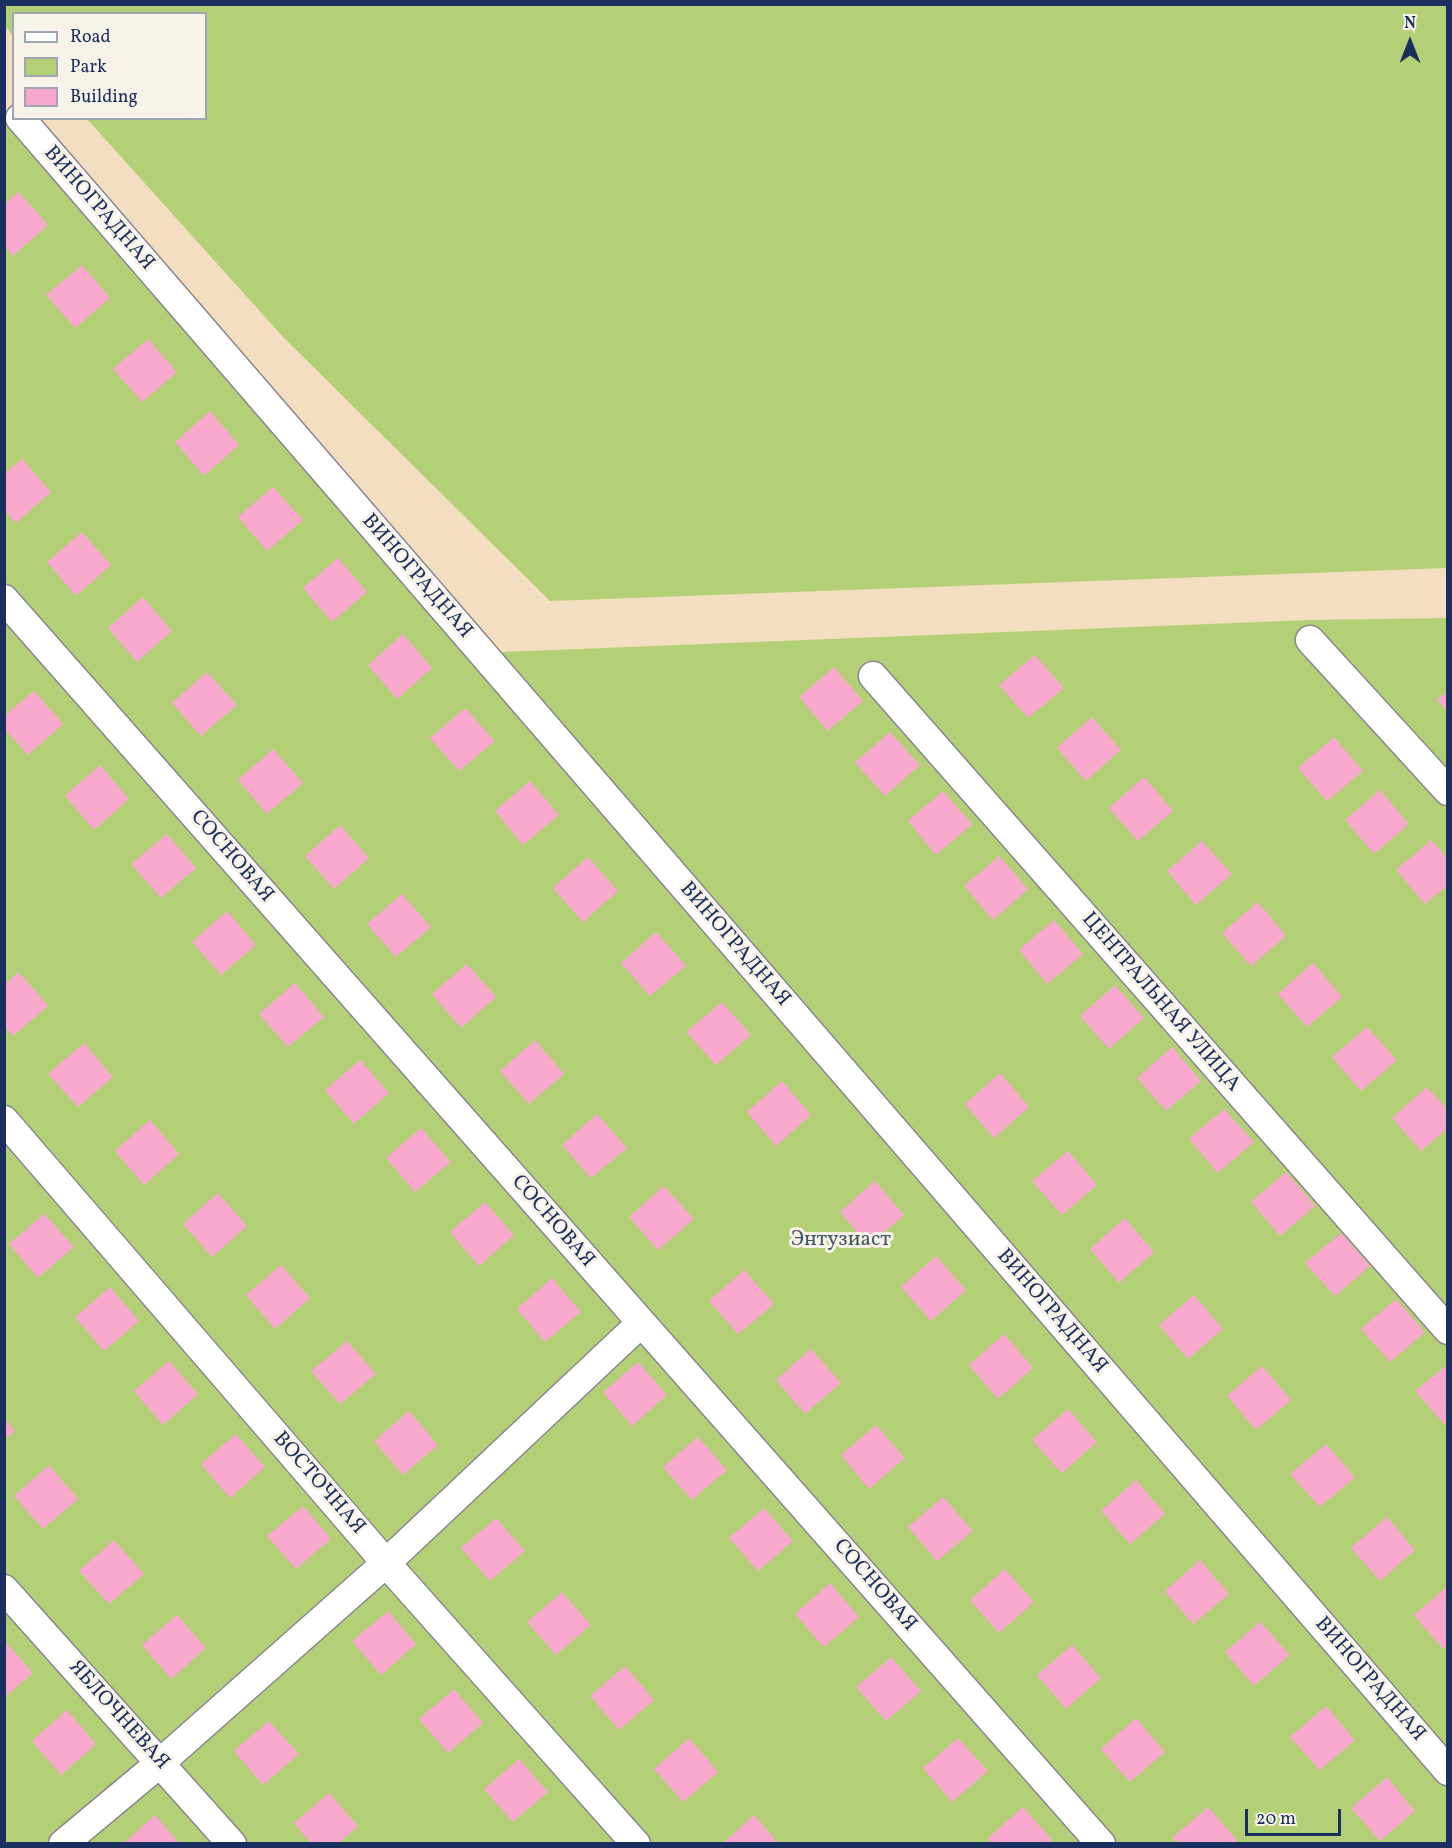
<!DOCTYPE html>
<html>
<head>
<meta charset="utf-8">
<style>
  body { margin:0 }
  #map { position:relative; width:1452px; height:1848px; overflow:hidden; background:#f4dec1; font-family:Vollkorn,serif }
  canvas { display:block }
  .frame { position:absolute; inset:0; border:6px solid #1b2f5e; pointer-events:none }
  .legend { position:absolute; left:12px; top:12px; width:195px; height:108px; box-sizing:border-box; background:#f7f3e8; border:2px solid #9fa5b1; margin:0; padding:8px 10px; list-style:none; font-size:18px; color:#1b2f5e }
  .legend li { display:flex; align-items:center; gap:12px; height:30px }
  .legend b { width:30px; border:2px solid #9fa5b1 }
  .north { position:absolute; left:1380px; top:12px; width:60px; height:60px; -webkit-text-stroke:4px #f7f3e8; paint-order:stroke; rotate:0deg; font-size:16px; font-weight:700; line-height:24px; text-align:center; color:#1b2f5e }
  .north::after { content:''; display:block; margin:auto; width:21px; height:27px; background:#1b2f5e; clip-path:polygon(50% 0,100% 100%,50% 72%,0 100%) }
  .scale { position:absolute; left:1245px; top:1809px; width:96px; height:27px; box-sizing:border-box; border:3px solid #1b2f5e; border-top:0; padding-left:8px; font-size:18px; line-height:21px; white-space:nowrap; color:#1b2f5e; -webkit-text-stroke:4px #f7f3e8; paint-order:stroke }
</style>
</head>
<body>
<div id="map">
<canvas width="1452" height="1848"></canvas>
<div class="frame"></div>
<ul class="legend">
<li><b style="height:8px;background:#fff"></b>Road</li>
<li><b style="height:16px;background:#b4d076"></b>Park</li>
<li><b style="height:16px;background:#f8a8cc"></b>Building</li>
</ul>
<div class="north">N</div>
<div class="scale">20 m</div>
</div>
<script>
const ctx = document.querySelector('canvas').getContext('2d');
ctx.lineJoin = 'round';
function fillPath(path, color) { ctx.fillStyle = color; ctx.fill(path, 'evenodd'); }
const toPath = rows => new Path2D(rows.map(r => 'M' + r).join(''));
function strokePath(path, color, width, dash) { ctx.strokeStyle = color; ctx.lineWidth = width; ctx.lineCap = dash ? 'butt' : 'round'; ctx.setLineDash(dash || []); ctx.stroke(path); }
function write(font, color, halo, rows, align = 'center') {
  ctx.font = font + ' Vollkorn,serif'; ctx.lineWidth = 6; ctx.setLineDash([]); ctx.textBaseline = 'middle'; ctx.strokeStyle = halo; ctx.fillStyle = color; for (const [text, x, y, turn = 0] of rows) {
    ctx.save(); ctx.translate(x, y); ctx.rotate((+turn || 0) * Math.PI / 180); ctx.textAlign = isNaN(turn) ? turn : align; if (halo) ctx.strokeText(text, 0, 0); ctx.fillText(text, 0, 0); ctx.restore();
  }
}
const green = toPath([
  [4,5,1447,5,1447,568,550,601,283,337,87,119,206,118,206,14,14,14,13,36,5,26],
  [4,111,477,653,1309,620,1447,618,1447,1843,5,1843]
]);
const building = toPath([
  [19,192,48,225,13,256,4,246,4,204],
  [82,265,110,298,75,328,46,295],
  [148,339,177,372,142,402,113,369],
  [210,411,239,445,204,476,175,442],
  [22,459,51,492,16,523,4,510,4,474],
  [273,487,303,520,267,551,238,517],
  [82,532,111,565,76,596,47,562],
  [338,558,367,592,332,622,303,588],
  [143,597,172,631,137,662,108,628],
  [403,634,432,668,397,699,368,665],
  [1035,655,1064,688,1028,718,999,685],
  [834,667,863,701,828,731,799,697],
  [207,672,237,705,201,736,172,703],
  [34,691,63,724,28,755,4,728,4,716],
  [1448,691,1448,712,1437,700],
  [465,708,495,741,459,771,430,738],
  [1092,717,1121,750,1086,781,1057,748],
  [890,732,920,765,885,796,855,762],
  [1334,737,1363,771,1327,801,1298,768],
  [273,749,303,783,267,814,238,780],
  [100,765,129,799,94,830,65,796],
  [1144,777,1173,811,1138,841,1109,808],
  [530,781,559,815,523,845,495,811],
  [1380,790,1409,824,1374,854,1345,820],
  [943,791,972,824,936,855,908,821],
  [340,825,369,858,334,889,305,856],
  [167,834,196,868,161,898,131,864],
  [1431,840,1448,859,1448,885,1425,904,1396,870],
  [1202,841,1232,874,1196,905,1167,871],
  [999,856,1028,889,993,920,964,886],
  [588,857,618,891,583,922,553,888],
  [402,894,431,927,396,957,367,924],
  [1258,902,1286,936,1251,966,1222,933],
  [227,911,256,945,221,975,192,942],
  [1054,920,1083,954,1047,984,1019,950],
  [656,932,686,966,650,996,621,963],
  [1313,963,1342,997,1307,1027,1278,994],
  [467,964,496,997,461,1028,432,994],
  [19,972,48,1006,13,1036,4,1026,4,985],
  [295,983,324,1017,288,1047,259,1014],
  [1115,985,1144,1018,1109,1049,1080,1016],
  [722,1002,751,1035,716,1065,686,1032],
  [1367,1027,1397,1060,1361,1091,1332,1057],
  [535,1040,564,1074,529,1104,500,1071],
  [84,1043,113,1077,78,1107,48,1074],
  [1172,1047,1201,1081,1166,1111,1137,1078],
  [360,1060,389,1093,354,1124,325,1090],
  [1000,1073,1029,1107,994,1138,965,1104],
  [782,1081,811,1115,776,1146,747,1112],
  [1427,1087,1448,1110,1448,1128,1421,1151,1392,1118],
  [1224,1109,1254,1142,1218,1173,1189,1139],
  [597,1114,627,1148,591,1178,562,1145],
  [150,1120,179,1154,144,1185,115,1151],
  [421,1128,451,1162,415,1192,386,1158],
  [1068,1151,1097,1185,1062,1215,1032,1181],
  [1286,1172,1315,1206,1280,1236,1251,1202],
  [875,1181,904,1215,869,1246,840,1212],
  [664,1186,694,1219,658,1250,629,1217],
  [218,1193,247,1226,212,1257,183,1224],
  [485,1202,514,1235,479,1266,450,1232],
  [44,1214,74,1247,38,1278,9,1244],
  [1125,1218,1154,1252,1119,1283,1090,1249],
  [1341,1233,1370,1266,1335,1296,1305,1263],
  [936,1256,966,1290,931,1321,901,1287],
  [281,1265,310,1298,275,1329,246,1295],
  [744,1270,774,1304,738,1334,709,1301],
  [552,1278,581,1312,545,1342,517,1309],
  [110,1287,139,1321,104,1351,75,1317],
  [1194,1295,1223,1329,1188,1359,1159,1325],
  [1396,1299,1425,1332,1390,1362,1361,1329],
  [1004,1334,1033,1368,998,1399,969,1365],
  [347,1341,376,1374,340,1404,311,1371],
  [811,1349,841,1383,805,1414,776,1380],
  [169,1361,198,1394,163,1425,134,1391],
  [638,1362,667,1395,632,1426,603,1392],
  [1448,1364,1448,1422,1445,1425,1415,1391],
  [1262,1366,1291,1400,1256,1430,1227,1396],
  [1068,1409,1097,1442,1062,1473,1032,1440],
  [409,1411,438,1445,403,1475,374,1441],
  [4,1419,15,1431,4,1439],
  [876,1425,905,1458,869,1489,841,1455],
  [236,1434,265,1467,230,1498,201,1464],
  [698,1437,727,1470,692,1500,663,1467],
  [1326,1444,1355,1477,1320,1507,1290,1474],
  [49,1465,78,1499,43,1529,14,1496],
  [1136,1480,1165,1514,1130,1544,1101,1511],
  [943,1497,973,1531,937,1561,908,1527],
  [303,1506,331,1539,296,1569,267,1536],
  [764,1508,793,1541,758,1571,729,1538],
  [1387,1517,1415,1550,1380,1581,1351,1548],
  [496,1518,525,1551,490,1581,461,1548],
  [114,1540,144,1574,109,1604,79,1571],
  [1200,1560,1229,1594,1193,1624,1165,1591],
  [1005,1569,1034,1602,999,1633,970,1600],
  [830,1583,859,1617,824,1647,795,1614],
  [1448,1586,1448,1645,1443,1649,1414,1615],
  [562,1592,591,1625,556,1655,527,1622],
  [388,1611,416,1644,381,1675,352,1641],
  [177,1615,206,1648,171,1679,142,1645],
  [1260,1622,1290,1655,1254,1686,1225,1652],
  [4,1640,33,1673,4,1698],
  [1072,1645,1101,1678,1066,1709,1037,1675],
  [891,1657,921,1691,886,1721,856,1687],
  [625,1666,654,1700,619,1730,590,1696],
  [454,1689,483,1723,448,1753,419,1719],
  [1326,1706,1355,1740,1320,1770,1290,1737],
  [67,1710,96,1744,61,1775,32,1741],
  [1136,1718,1165,1752,1130,1782,1101,1749],
  [269,1721,299,1754,263,1785,234,1751],
  [689,1738,718,1772,683,1802,654,1769],
  [958,1738,988,1771,952,1802,923,1768],
  [519,1759,548,1792,513,1822,484,1789],
  [1387,1777,1415,1811,1380,1841,1351,1808],
  [329,1793,358,1826,338,1844,312,1844,294,1823],
  [1023,1807,1052,1840,1048,1844,993,1844,988,1838],
  [1208,1807,1237,1840,1233,1844,1178,1844,1172,1838],
  [155,1815,180,1844,123,1844],
  [754,1815,779,1844,722,1844]
]);
const minor = toPath([
  [20,118,1448,1771],
  [4,599,1101,1844],
  [1310,640,1448,791],
  [873,676,1448,1330],
  [4,1120,386,1563,636,1844],
  [4,1589,232,1844],
  [63,1844,160,1763,386,1563,641,1323]
]);
const streetNames = [
  ["ВИНОГРАДНАЯ",98,209,49],
  ["ВИНОГРАДНАЯ",416,577,49],
  ["СОСНОВАЯ",231,857,49],
  ["ВИНОГРАДНАЯ",734,945,49],
  ["ЦЕНТРАЛЬНАЯ УЛИЦА",1160,1003,49],
  ["СОСНОВАЯ",552,1222,49],
  ["ВИНОГРАДНАЯ",1051,1312,49],
  ["ВОСТОЧНАЯ",318,1484,49],
  ["СОСНОВАЯ",874,1586,49],
  ["ВИНОГРАДНАЯ",1369,1680,49],
  ["ЯБЛОЧНЕВАЯ",118,1716,48]
];
const parkNames = [
  ["Энтузиаст",841,1241]
];
fillPath(green, '#b4d076');
fillPath(building, '#f8a8cc');
strokePath(minor, '#888690', 31);
strokePath(minor, '#fff', 28);
write('21px', '#1b2f5e', '#f7f3e8', streetNames);
write('21px', '#415764', '#f7f3e8', parkNames);
</script>
</body>
</html>
